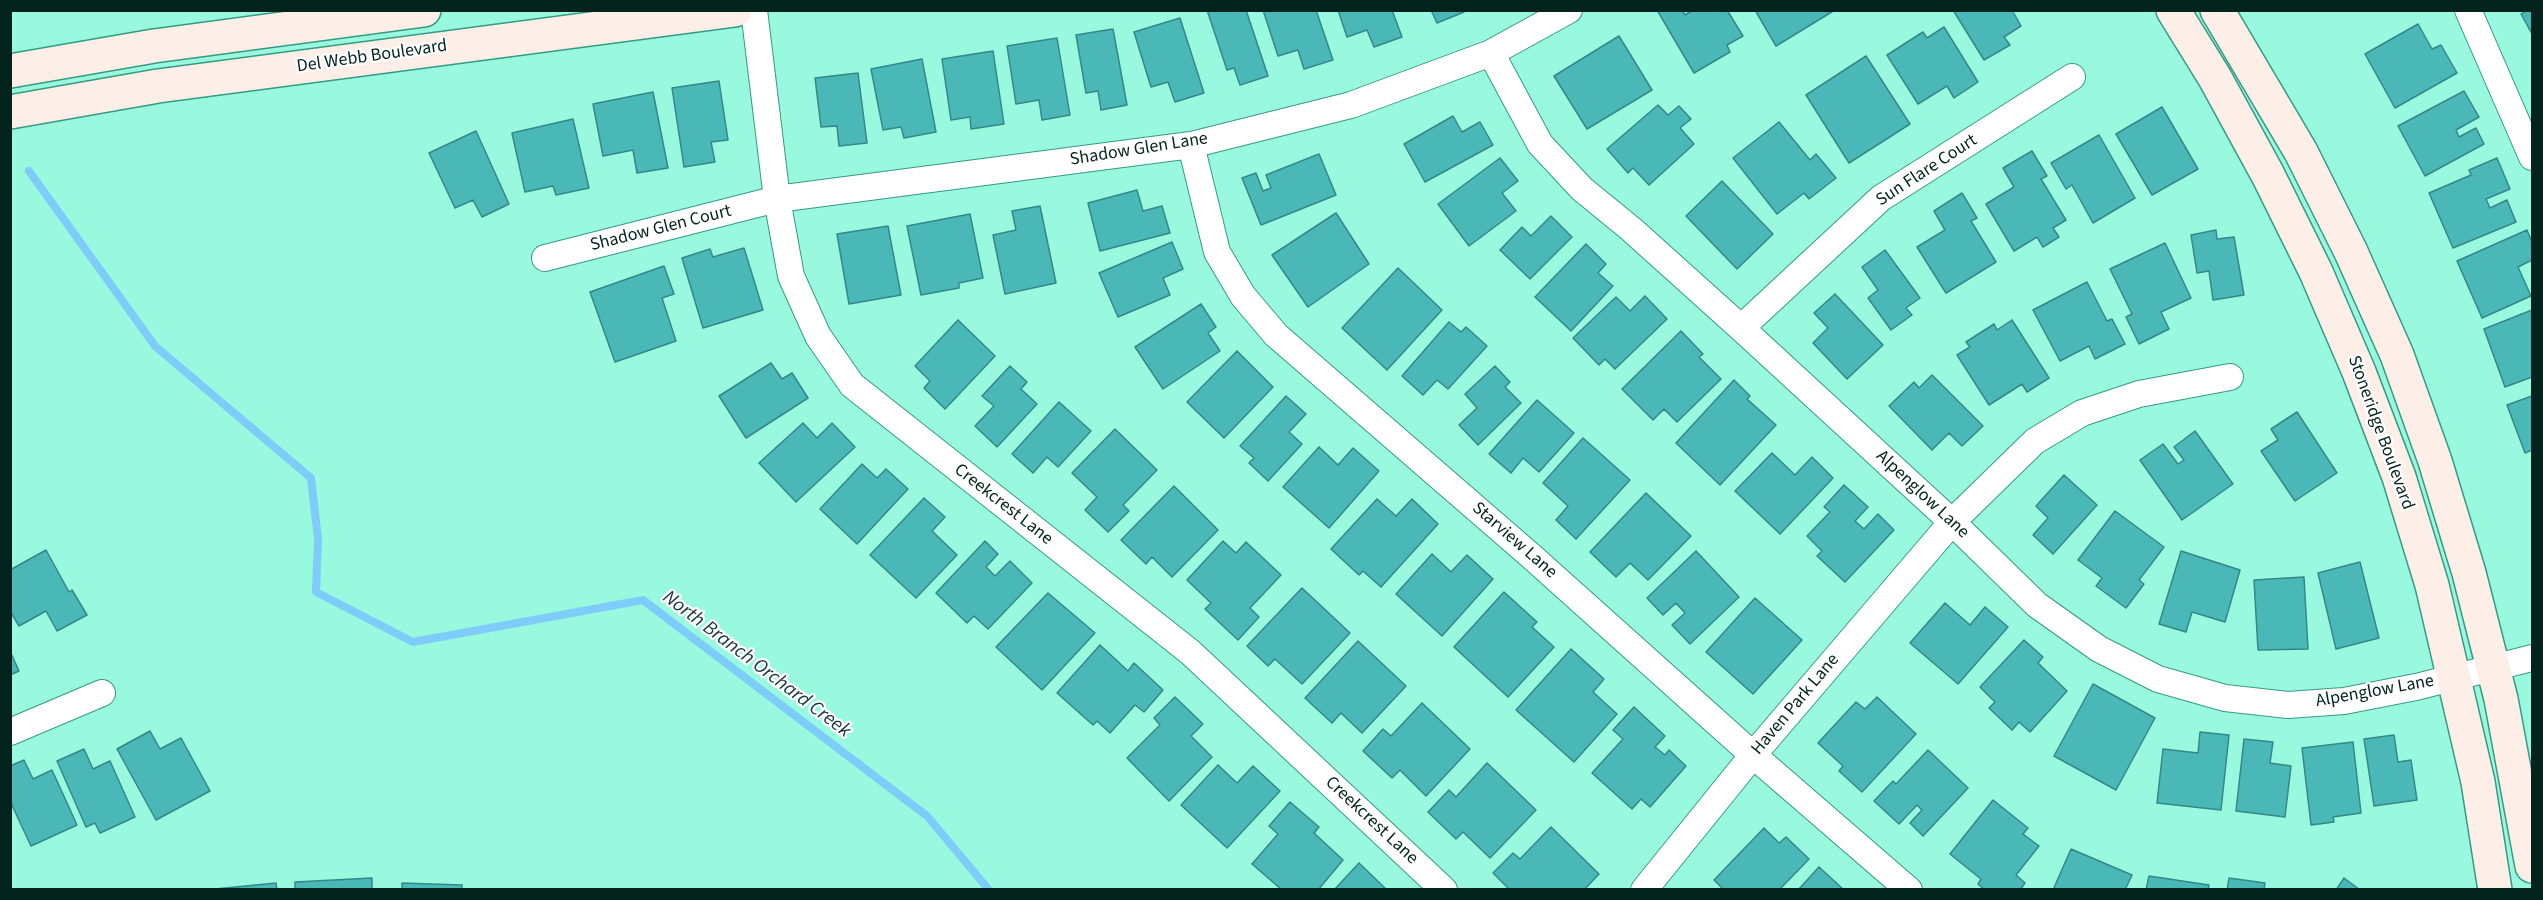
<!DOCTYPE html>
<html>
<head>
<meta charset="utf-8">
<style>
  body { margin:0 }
  #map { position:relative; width:2543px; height:900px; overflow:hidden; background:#98f9df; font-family:"Source Sans 3",sans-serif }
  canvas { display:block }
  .frame { position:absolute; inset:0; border:12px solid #03231c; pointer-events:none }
</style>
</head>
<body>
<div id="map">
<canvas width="2543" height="900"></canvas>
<div class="frame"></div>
</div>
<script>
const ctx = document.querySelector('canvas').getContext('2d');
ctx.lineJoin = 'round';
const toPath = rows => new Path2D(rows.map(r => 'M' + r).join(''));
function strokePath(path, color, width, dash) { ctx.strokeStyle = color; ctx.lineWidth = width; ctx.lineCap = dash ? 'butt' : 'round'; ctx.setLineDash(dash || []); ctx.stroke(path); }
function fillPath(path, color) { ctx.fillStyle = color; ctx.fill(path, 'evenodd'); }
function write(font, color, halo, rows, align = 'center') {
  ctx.font = font + ' "Source Sans 3",sans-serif'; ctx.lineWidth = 4.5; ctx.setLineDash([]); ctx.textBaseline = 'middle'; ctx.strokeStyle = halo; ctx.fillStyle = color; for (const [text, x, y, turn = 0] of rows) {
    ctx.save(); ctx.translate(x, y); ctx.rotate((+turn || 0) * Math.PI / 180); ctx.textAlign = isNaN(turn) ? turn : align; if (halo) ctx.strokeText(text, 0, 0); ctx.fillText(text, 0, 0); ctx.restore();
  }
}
const stream = toPath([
  [29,171,155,346,311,478,318,539,316,592,413,642,643,600,927,816,989,890]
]);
const building = toPath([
  [1207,10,1246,10,1268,76,1240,85,1234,68,1227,70,1207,10],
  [1263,10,1316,10,1333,60,1304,69,1298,50,1278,56,1263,10],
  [1338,10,1392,10,1402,37,1374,47,1367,30,1347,37,1338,10],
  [1431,10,1464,10,1464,12,1437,23,1431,10],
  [1657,10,1682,10,1685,15,1693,10,1727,10,1743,36,1727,45,1730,52,1694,73,1657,10],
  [1755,10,1835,10,1776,46,1755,10],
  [1953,10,2012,10,2021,26,2004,37,2010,45,1984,60,1953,10],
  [2527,10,2532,10,2532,34,2521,14,2527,10],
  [1180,18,1204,93,1175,102,1168,82,1151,87,1134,32,1180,18],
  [2418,24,2432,49,2441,45,2457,73,2395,108,2365,54,2418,24],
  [1944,27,1978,82,1954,98,1947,86,1918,104,1887,55,1923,32,1927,38,1944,27],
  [1113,29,1127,105,1101,110,1098,91,1086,93,1076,35,1113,29],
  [1619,36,1652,90,1587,129,1554,76,1619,36],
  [1057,38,1070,115,1042,120,1039,100,1016,104,1007,46,1057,38],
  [993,51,1004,124,971,129,970,117,951,120,942,59,993,51],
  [1866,56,1910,124,1849,163,1806,95,1866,56],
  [922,59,936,132,904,138,901,127,883,130,871,69,922,59],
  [858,73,867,143,839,146,837,126,821,127,815,78,858,73],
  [719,81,728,140,711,142,715,162,684,167,672,88,719,81],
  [2464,91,2479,117,2456,130,2459,137,2476,128,2484,144,2425,176,2398,126,2464,91],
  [653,92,668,168,637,173,633,150,603,156,593,104,653,92],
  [1658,105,1668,115,1679,106,1691,119,1680,128,1694,144,1649,185,1633,168,1628,173,1607,149,1658,105],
  [2162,107,2198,169,2152,195,2116,134,2162,107],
  [1453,116,1462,132,1480,122,1493,145,1425,182,1404,144,1453,116],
  [573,119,589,188,556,195,553,186,525,192,512,133,573,119],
  [1779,122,1810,160,1816,154,1836,178,1809,199,1804,193,1777,214,1733,158,1779,122],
  [476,131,509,204,482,217,473,200,455,208,429,153,476,131],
  [2099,135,2135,198,2093,223,2072,185,2066,189,2051,163,2099,135],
  [2032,151,2047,176,2041,179,2066,220,2053,228,2059,237,2043,247,2037,237,2014,251,1986,204,2014,187,2003,168,2032,151],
  [1319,154,1336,195,1261,225,1242,178,1256,173,1263,191,1271,188,1266,175,1319,154],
  [1500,158,1518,181,1502,193,1516,211,1469,246,1438,204,1500,158],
  [2497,158,2510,189,2486,199,2490,208,2507,200,2516,222,2453,248,2429,193,2471,175,2469,170,2497,158],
  [1722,181,1773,234,1737,269,1686,216,1722,181],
  [1137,190,1143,211,1162,206,1170,233,1100,251,1088,203,1137,190],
  [1962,193,1977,218,1971,221,1996,262,1946,293,1917,247,1945,230,1934,211,1962,193],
  [1040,206,1056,283,1005,294,993,235,1016,230,1012,211,1040,206],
  [1336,213,1369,264,1308,307,1272,255,1336,213],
  [970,214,983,278,959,283,959,288,921,295,907,226,970,214],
  [1551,216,1572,237,1530,279,1500,250,1522,227,1531,236,1551,216],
  [888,226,901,295,849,304,837,234,888,226],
  [2216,230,2217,239,2234,237,2244,295,2213,300,2209,271,2197,273,2191,235,2216,230],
  [2527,230,2532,242,2532,260,2518,267,2531,296,2482,318,2457,261,2527,230],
  [1172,242,1183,269,1163,278,1170,295,1118,317,1099,273,1172,242],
  [2165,243,2191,298,2161,312,2169,329,2139,344,2126,317,2132,314,2110,269,2165,243],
  [1586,244,1606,264,1598,273,1613,286,1571,331,1535,297,1586,244],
  [744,248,763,310,703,328,682,258,710,249,713,257,744,248],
  [1885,250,1920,298,1906,308,1912,315,1891,330,1868,298,1878,290,1862,267,1885,250],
  [664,266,674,294,662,298,676,341,615,362,590,292,664,266],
  [1398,268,1442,310,1387,370,1342,328,1398,268],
  [2087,282,2107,321,2112,319,2125,344,2095,359,2089,346,2060,361,2033,310,2087,282],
  [1835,294,1883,345,1847,379,1813,343,1828,328,1814,313,1835,294],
  [1645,296,1667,319,1615,369,1605,359,1599,365,1573,338,1616,297,1630,311,1645,296],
  [1201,304,1216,327,1208,333,1220,351,1163,389,1135,347,1201,304],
  [2532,310,2532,377,2505,387,2484,329,2532,310],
  [958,320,995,356,945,409,924,388,930,381,915,366,958,320],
  [2012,320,2049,378,2027,392,2022,384,1989,405,1957,355,1970,347,1966,342,1994,324,1997,330,2012,320],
  [1449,322,1461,332,1466,327,1487,346,1448,389,1437,380,1423,395,1402,376,1449,322],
  [1681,331,1703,354,1699,357,1721,379,1677,422,1664,409,1653,420,1622,389,1681,331],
  [1237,351,1273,387,1224,438,1187,402,1237,351],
  [771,363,782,379,792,373,808,398,746,438,719,396,771,363],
  [1010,366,1027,382,1021,389,1037,404,997,447,975,426,994,406,982,396,1010,366],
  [1495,366,1510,382,1505,387,1521,403,1478,445,1459,425,1477,408,1465,394,1495,366],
  [1932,375,1983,426,1962,446,1949,433,1932,450,1889,406,1914,382,1919,388,1932,375],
  [1734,380,1750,396,1747,399,1776,425,1720,485,1676,443,1734,380],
  [1286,396,1306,414,1289,432,1302,444,1268,481,1249,463,1254,458,1240,446,1286,396],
  [2532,396,2532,450,2525,453,2507,405,2532,396],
  [1537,400,1574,433,1539,472,1523,458,1511,473,1489,454,1537,400],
  [1059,402,1091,431,1058,467,1047,457,1033,473,1012,454,1059,402],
  [2297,412,2337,473,2295,501,2261,451,2278,440,2271,429,2297,412],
  [803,423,817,438,832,423,855,447,796,502,759,463,803,423],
  [1115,429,1157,470,1123,505,1129,511,1108,532,1085,510,1097,497,1072,473,1115,429],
  [2195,431,2233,484,2182,520,2140,460,2163,444,2178,464,2184,460,2174,447,2195,431],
  [1583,438,1630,480,1576,539,1556,520,1568,506,1543,483,1583,438],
  [1319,447,1338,465,1353,448,1379,471,1329,528,1283,487,1319,447],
  [1772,453,1795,475,1812,457,1833,478,1780,534,1735,491,1772,453],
  [862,464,877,478,886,469,908,489,857,544,820,509,862,464],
  [2064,475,2097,505,2053,554,2033,535,2048,518,2036,506,2064,475],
  [1844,485,1868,507,1855,521,1864,529,1878,514,1894,530,1845,582,1817,556,1822,551,1807,536,1830,512,1824,507,1844,485],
  [1174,486,1218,530,1172,577,1152,557,1146,564,1121,540,1174,486],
  [1646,493,1691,536,1648,580,1630,563,1616,577,1590,552,1646,493],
  [924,498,945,517,932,531,957,555,916,598,870,555,924,498],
  [1377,499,1396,516,1412,499,1438,524,1381,587,1363,571,1359,575,1331,549,1377,499],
  [2115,511,2164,547,2139,580,2144,584,2126,608,2096,586,2102,578,2078,560,2115,511],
  [985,541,998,554,986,567,995,576,1010,561,1032,583,988,629,974,616,967,623,936,593,985,541],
  [1223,541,1236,553,1246,542,1281,575,1250,608,1259,617,1238,640,1205,609,1211,603,1187,580,1223,541],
  [46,550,69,592,72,590,87,615,57,631,46,611,19,626,10,611,10,570,46,550],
  [1696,551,1739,597,1690,644,1672,625,1685,613,1676,603,1663,615,1647,598,1696,551],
  [2181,551,2240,570,2225,622,2192,612,2186,632,2159,624,2181,551],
  [1432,554,1451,572,1467,555,1493,579,1442,636,1396,594,1432,554],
  [2360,562,2379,638,2336,649,2318,573,2360,562],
  [2304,577,2308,649,2258,650,2254,580,2304,577],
  [1302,588,1350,633,1302,684,1275,659,1268,666,1247,646,1302,588],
  [1504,592,1537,622,1532,627,1554,647,1508,697,1454,647,1504,592],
  [1048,593,1095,633,1042,690,996,647,1048,593],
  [1755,598,1802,640,1753,694,1706,652,1755,598],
  [1945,603,1970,625,1985,607,2008,627,1958,684,1910,643,1945,603],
  [2024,640,2043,657,2038,663,2067,691,2030,732,2019,722,2012,730,1989,708,1995,702,1980,687,2024,640],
  [1358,641,1406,686,1362,733,1341,713,1332,723,1305,698,1358,641],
  [1100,645,1128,671,1134,663,1163,690,1144,712,1135,705,1110,733,1097,721,1093,725,1057,693,1100,645],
  [1571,649,1604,679,1593,692,1617,714,1574,762,1516,710,1571,649],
  [10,651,19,671,10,675,10,651],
  [2093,684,2155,718,2116,790,2054,756,2093,684],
  [1175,697,1203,724,1191,736,1212,757,1169,801,1127,758,1160,725,1154,718,1175,697],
  [1877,697,1916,734,1862,792,1839,771,1843,766,1818,743,1856,702,1865,709,1877,697],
  [1422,703,1470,749,1426,796,1400,770,1392,778,1363,751,1383,729,1391,736,1422,703],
  [1634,707,1665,736,1655,747,1665,755,1669,750,1686,766,1650,807,1641,799,1632,809,1592,773,1623,739,1613,730,1634,707],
  [150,731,160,749,181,738,210,791,156,820,117,749,150,731],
  [2200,732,2229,735,2221,810,2157,803,2163,749,2198,753,2200,732],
  [2394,735,2398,762,2411,760,2417,800,2374,806,2364,739,2394,735],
  [2244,739,2273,742,2270,763,2291,766,2285,817,2236,811,2244,739],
  [2353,742,2361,813,2333,817,2334,822,2311,825,2302,748,2353,742],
  [84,749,93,769,110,761,135,817,100,833,95,823,86,827,57,761,84,749],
  [1928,750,1968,788,1923,836,1910,823,1922,810,1917,805,1899,824,1874,801,1893,781,1896,784,1928,750],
  [24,760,33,779,52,770,77,825,31,846,10,801,10,766,24,760],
  [1487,763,1536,810,1490,858,1463,832,1456,839,1428,812,1449,790,1456,797,1487,763],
  [1218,765,1237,783,1253,766,1280,791,1227,848,1181,805,1218,765],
  [1993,800,2028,828,2023,834,2039,846,2016,875,2025,883,2020,890,1985,890,1978,884,1981,879,1950,854,1993,800],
  [1290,802,1319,827,1314,833,1343,860,1318,890,1282,890,1252,864,1278,834,1269,826,1290,802],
  [1551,827,1599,874,1584,890,1510,890,1493,873,1513,853,1520,859,1551,827],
  [1764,828,1779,843,1786,837,1809,859,1779,890,1724,890,1714,880,1764,828],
  [2071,849,2132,875,2125,890,2053,890,2071,849],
  [1359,863,1387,890,1334,890,1359,863],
  [1819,867,1844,890,1798,890,1819,867],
  [2149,876,2209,885,2208,890,2146,890,2149,876],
  [372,878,372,890,295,890,295,882,372,878],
  [2229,878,2265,883,2264,890,2227,890,2229,878],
  [2344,878,2360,890,2336,890,2344,878],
  [276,883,277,890,215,889,276,883],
  [402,883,462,885,462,890,402,890,402,883]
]);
const street = toPath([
  [754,10,777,199,791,276,818,336,852,385,1190,652,1444,890],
  [2468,10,2532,157],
  [1491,53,1540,144,1582,189,1631,229,1741,328,1952,522,2037,605,2099,649,2158,679,2225,698,2288,705,2344,701,2416,687,2532,658],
  [1191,145,1217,252,1243,296,1276,335,1531,556,1753,755,1909,890],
  [545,258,777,199,1191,145,1351,105,1491,53,1569,10],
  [1741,328,1881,198,2072,77],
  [10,732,102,693],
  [1644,890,1753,755,1952,522,2035,441,2082,413,2139,394,2230,377]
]);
const secondary = toPath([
  [2173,10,2215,78,2268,175,2316,272,2359,372,2399,477,2432,585,2478,782,2495,890],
  [2217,10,2301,152,2351,252,2397,355,2435,461,2469,573,2501,699,2532,866],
  [10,71,154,46,424,10],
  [10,112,158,86,735,10]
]);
const streetNames = [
  ["Del Webb Boulevard",372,57,-8],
  ["Shadow Glen Lane",1139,150,-9],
  ["Sun Flare Court",1927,171,-33],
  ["Shadow Glen Court",661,229,-14],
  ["Stoneridge Boulevard",2380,433,70],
  ["Alpenglow Lane",1922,495,43],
  ["Creekcrest Lane",1003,505,38],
  ["Starview Lane",1514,541,41],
  ["Alpenglow Lane",2375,692,-10],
  ["Haven Park Lane",1796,705,-50],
  ["Creekcrest Lane",1371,821,43]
];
const waterNames = [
  ["North Branch Orchard Creek",756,665,37]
];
strokePath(stream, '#7dccf9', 8);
fillPath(building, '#49b8b7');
strokePath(building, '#348888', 1.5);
strokePath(street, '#359b83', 28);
strokePath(secondary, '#359b83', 36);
strokePath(street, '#fff', 26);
strokePath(secondary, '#fdefe7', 33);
write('18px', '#03231c', '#fff', streetNames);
write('italic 20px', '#1a3340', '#fff', waterNames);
</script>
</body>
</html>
